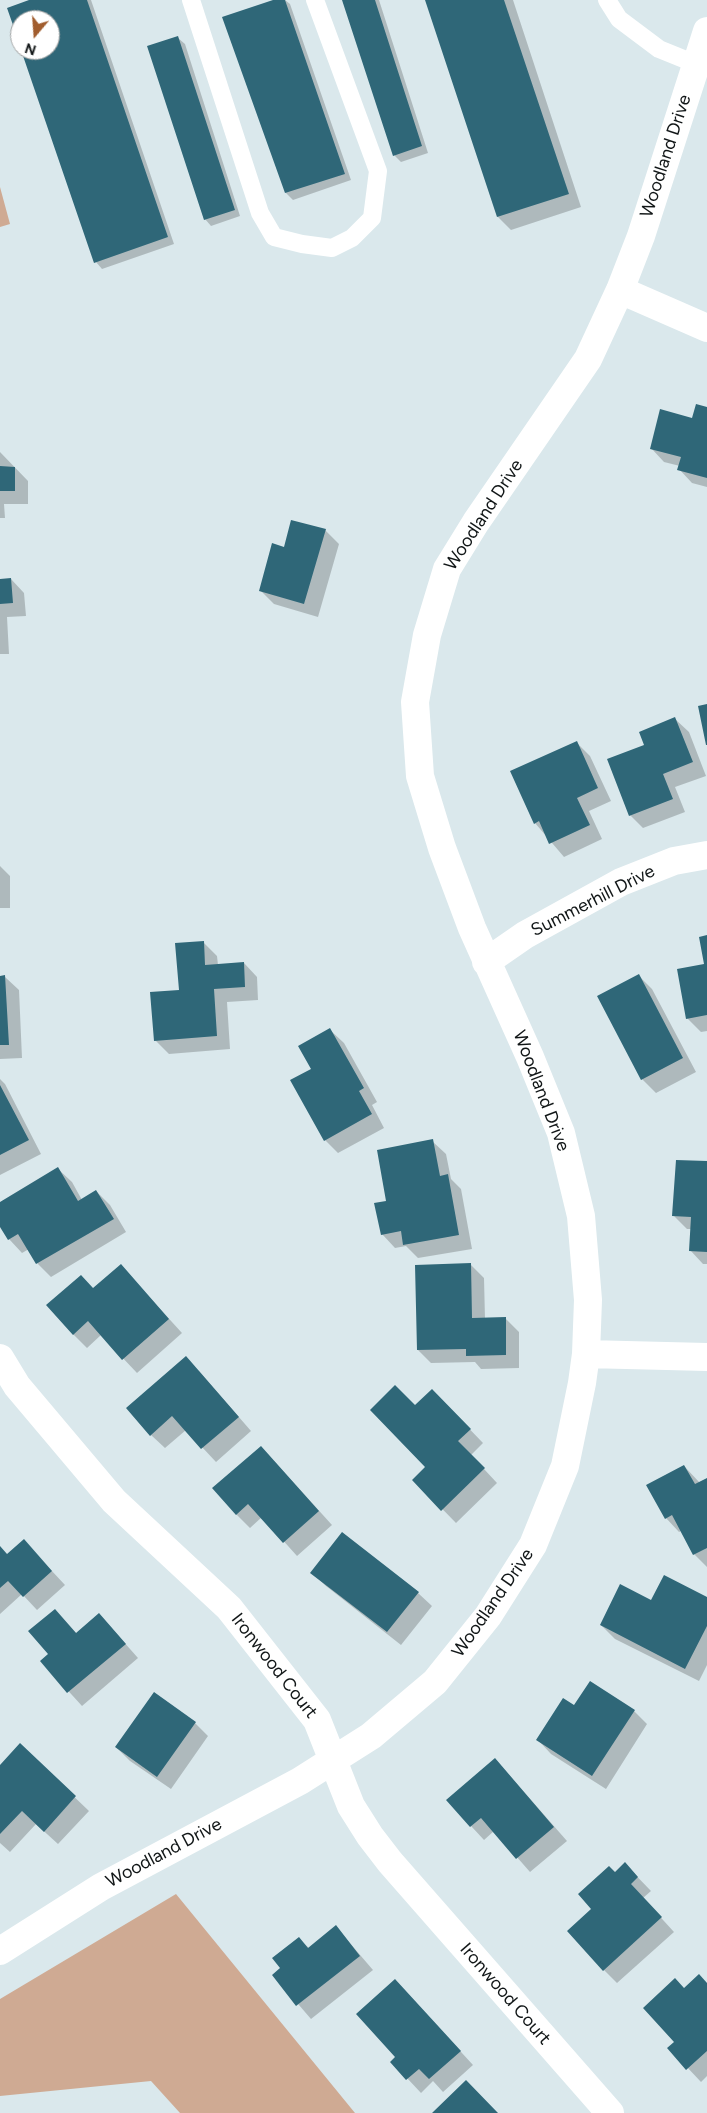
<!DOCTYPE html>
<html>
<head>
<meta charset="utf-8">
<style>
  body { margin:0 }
  #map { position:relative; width:707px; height:2113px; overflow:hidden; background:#dae8ec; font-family:Figtree,sans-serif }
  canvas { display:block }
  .north { position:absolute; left:10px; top:10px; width:50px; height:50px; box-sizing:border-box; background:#fff; border:1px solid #a0a2a2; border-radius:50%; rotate:198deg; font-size:14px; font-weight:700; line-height:20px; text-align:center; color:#111617 }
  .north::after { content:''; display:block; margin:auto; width:18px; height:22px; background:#a15d2e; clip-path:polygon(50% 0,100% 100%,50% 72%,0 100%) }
</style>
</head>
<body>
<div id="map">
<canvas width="707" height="2113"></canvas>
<div class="north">N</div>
</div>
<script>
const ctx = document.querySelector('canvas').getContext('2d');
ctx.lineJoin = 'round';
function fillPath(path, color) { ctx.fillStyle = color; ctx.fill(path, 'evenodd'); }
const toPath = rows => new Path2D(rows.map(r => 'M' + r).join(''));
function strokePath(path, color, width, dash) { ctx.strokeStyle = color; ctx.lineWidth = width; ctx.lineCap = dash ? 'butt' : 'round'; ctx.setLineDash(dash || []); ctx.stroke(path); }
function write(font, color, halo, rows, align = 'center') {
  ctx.font = font + ' Figtree,sans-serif'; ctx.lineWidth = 5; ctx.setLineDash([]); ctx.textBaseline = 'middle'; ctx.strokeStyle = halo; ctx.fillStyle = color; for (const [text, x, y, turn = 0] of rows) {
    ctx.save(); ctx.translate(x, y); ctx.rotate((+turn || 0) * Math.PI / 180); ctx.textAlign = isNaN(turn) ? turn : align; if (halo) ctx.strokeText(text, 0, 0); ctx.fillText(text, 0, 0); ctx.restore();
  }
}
const green = toPath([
  [0,187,10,224,0,227],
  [176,1894,355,2113,180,2113,151,2081,0,2096,0,1999]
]);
const shadow = toPath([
  [33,0,91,0,174,244,102,269,96,262,23,50,50,50,50,20,20,20,20,42,8,8],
  [277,0,285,0,290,4,351,180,293,200,286,193,224,18],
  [343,0,379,0,428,153,401,162,395,156],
  [426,0,513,0,581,207,511,230,498,217],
  [178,38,185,44,240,216,211,226,205,219],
  [707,408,707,487,692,483,679,469,680,466,664,462,651,448],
  [0,452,28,481,28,504,4,504,5,518,0,518],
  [325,530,339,544,318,617,274,604,261,591],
  [11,579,24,593,26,616,7,617,9,654,0,654,0,580],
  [675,719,689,732,706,776,675,787,685,812,643,828,630,815,646,745],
  [576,742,590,756,611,801,589,811,602,839,564,857,535,823],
  [0,866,10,876,10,908,0,908],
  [707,936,707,1031,701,1032,687,1018,705,965],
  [203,942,217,956,218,965,244,963,257,977,258,1000,227,1002,230,1049,169,1054,155,1040],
  [639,976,652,989,696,1072,656,1093,642,1079],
  [0,977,5,977,19,990,22,1058,0,1059],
  [330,1030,344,1043,377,1102,372,1105,384,1128,338,1153,325,1140,313,1069],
  [0,1079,5,1084,41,1154,0,1175],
  [432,1141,446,1154,451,1179,461,1189,472,1249,418,1258,406,1246,395,1248,382,1234,388,1202],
  [707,1163,707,1264,703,1264,690,1250,691,1229,687,1229,674,1216],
  [58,1169,72,1182,82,1200,96,1191,110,1205,126,1232,51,1277,37,1263,29,1249,22,1253,9,1239,0,1224,0,1203],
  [471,1265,484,1278,485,1319,505,1318,519,1332,519,1368,481,1369,475,1362,431,1363,418,1350],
  [121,1266,182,1333,137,1373,101,1335,87,1348,73,1334,94,1289],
  [199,1371,251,1431,216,1462,186,1430,165,1448,151,1435],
  [432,1390,483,1443,471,1455,497,1483,456,1523,414,1480,427,1467,415,1407],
  [274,1461,332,1525,297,1556,262,1517,250,1528,236,1514],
  [684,1466,700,1483,707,1479,707,1567,694,1554,681,1531,679,1532,666,1518],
  [0,1547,8,1556,37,1555,65,1585,37,1610,22,1594,0,1614],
  [312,1573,418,1593,432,1606,401,1645,326,1586],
  [707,1598,707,1665,699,1681,615,1639,601,1625],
  [55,1610,77,1634,99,1614,138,1658,82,1706,42,1662,50,1655],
  [574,1707,634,1711,647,1724,606,1789,551,1754,538,1740],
  [195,1723,208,1736,171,1789,130,1761,116,1747],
  [20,1745,89,1811,58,1844,36,1824,10,1852,0,1843,0,1767],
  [495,1759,567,1841,530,1872,494,1831,484,1840,447,1800],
  [625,1864,651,1891,643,1898,674,1932,617,1983,604,1970,593,1909,615,1874],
  [336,1927,373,1970,311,2019,274,1976,282,1968,299,1939,309,1948],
  [395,1980,473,2065,443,2092,433,2081,421,2093,392,2062,397,2058],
  [707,1984,707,2076,701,2082,669,2048,676,2042,685,1989]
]);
const building = toPath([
  [29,0,87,0,168,237,94,263,21,50,50,50,50,20,20,20,20,45,7,8],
  [273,0,285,0,345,174,285,193,222,17],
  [342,0,375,0,422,146,393,156],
  [425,0,504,0,569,194,497,217],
  [178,36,235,210,204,220,147,46],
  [696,404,707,407,707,478,677,470,681,457,650,449,660,409,692,418],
  [0,466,15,467,15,491,0,491],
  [291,520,326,529,304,604,259,591,272,543,284,547],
  [11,578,13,603,0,604,0,579],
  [707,704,707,745,706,745,698,706],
  [675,717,693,762,663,774,673,799,629,816,607,759,644,745,639,732],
  [577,741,598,788,577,798,590,825,549,844,539,821,534,824,510,771],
  [707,935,707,1015,686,1019,677,969,704,964,699,937],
  [204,941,205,965,244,962,245,987,214,989,217,1036,154,1041,150,992,179,990,175,943],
  [639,974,683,1058,641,1080,597,996],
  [5,975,9,1045,0,1045,0,976],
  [330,1028,364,1088,359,1091,372,1114,324,1141,290,1080,311,1069,298,1046],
  [0,1085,29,1140,0,1155],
  [433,1139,440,1176,448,1174,459,1235,403,1245,401,1231,381,1235,374,1203,386,1201,377,1150],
  [676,1160,707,1161,707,1252,689,1251,691,1217,672,1216],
  [58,1167,78,1201,96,1190,114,1219,36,1264,18,1234,8,1240,0,1227,0,1202],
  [471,1263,472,1318,506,1317,506,1355,466,1356,466,1349,417,1350,415,1265],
  [121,1264,169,1319,122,1360,88,1321,73,1335,46,1305,81,1275,93,1288],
  [186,1356,239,1417,201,1449,172,1416,150,1436,126,1408],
  [395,1385,415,1405,432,1389,471,1429,458,1441,485,1468,441,1511,412,1480,425,1467,370,1410],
  [261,1446,319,1511,283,1543,248,1504,236,1515,212,1488],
  [684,1465,695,1484,707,1478,707,1548,693,1555,672,1515,665,1519,646,1485],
  [342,1532,419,1592,387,1632,310,1573],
  [24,1539,52,1571,23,1597,8,1581,0,1588,0,1546,7,1554],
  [664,1575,707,1597,707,1626,685,1669,600,1625,620,1584,651,1600],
  [55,1609,76,1633,99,1613,126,1644,67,1693,40,1661,48,1654,28,1631],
  [590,1681,635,1710,592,1776,536,1740,563,1698,574,1705],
  [154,1692,196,1722,157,1777,115,1747],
  [20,1743,76,1796,44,1832,22,1811,0,1834,0,1765],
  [495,1758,554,1827,516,1859,481,1818,470,1827,446,1800],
  [625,1862,638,1877,631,1884,662,1917,603,1971,567,1931,591,1909,578,1894,609,1866,615,1872],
  [336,1925,360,1956,296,2006,272,1975,280,1968,272,1958,299,1937,308,1948],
  [699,1974,707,1983,707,2051,686,2070,667,2048,674,2042,643,2008,675,1978,684,1988],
  [395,1979,461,2051,429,2079,419,2069,406,2080,390,2062,395,2057,356,2014],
  [466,2080,498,2113,432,2113]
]);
const service = toPath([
  [191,0,260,213,274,237,302,244,332,248,352,238,372,218,378,171,315,0],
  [607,0,619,19,659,49,696,64]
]);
const minor = toPath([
  [620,290,707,328],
  [486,962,525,935,621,882,674,861,707,855],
  [586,1354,707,1357],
  [0,1358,17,1386,114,1501,229,1608,317,1720,351,1806,370,1836,390,1862,610,2113],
  [0,1951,101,1887,300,1781,371,1736,435,1682,488,1616,533,1545,565,1466,582,1383,586,1354,588,1300,581,1216,561,1133,530,1057,472,928,442,848,420,776,415,702,427,635,447,569,476,522,588,359,620,290,641,236,707,31]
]);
const streetNames = [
  ["Woodland Drive",666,156,-72],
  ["Woodland Drive",484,515,-57],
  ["Summerhill Drive",593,901,-27],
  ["Woodland Drive",541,1091,69],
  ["Woodland Drive",493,1603,-55],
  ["Ironwood Court",274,1666,52],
  ["Woodland Drive",164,1853,-28],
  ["Ironwood Court",505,1994,49]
];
fillPath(green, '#cfaa93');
fillPath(shadow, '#0003');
fillPath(building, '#2f6778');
strokePath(service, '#fff', 18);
strokePath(minor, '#fff', 28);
write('18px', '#111617', '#fff', streetNames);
</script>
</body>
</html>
